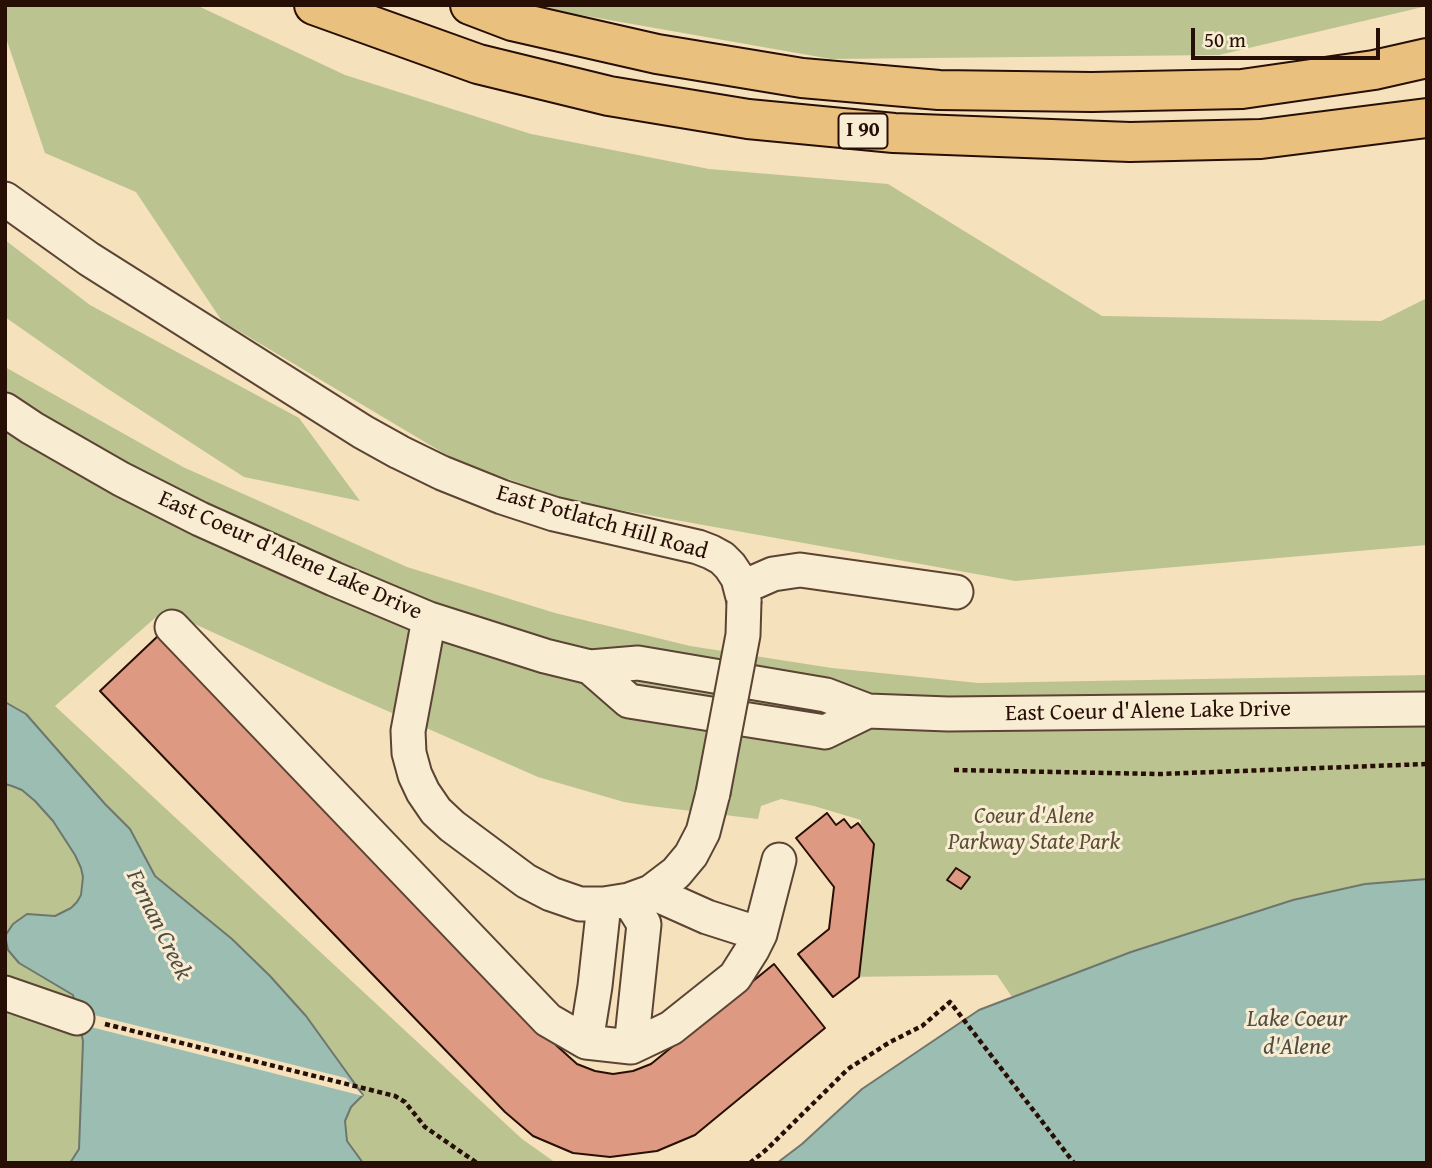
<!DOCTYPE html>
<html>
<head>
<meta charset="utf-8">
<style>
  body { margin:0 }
  #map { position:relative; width:1432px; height:1168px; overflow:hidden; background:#f5e1bc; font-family:"Gentium Book Plus",serif }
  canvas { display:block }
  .frame { position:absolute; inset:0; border:7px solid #280f05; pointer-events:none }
  .scale { position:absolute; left:1191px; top:28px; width:189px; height:32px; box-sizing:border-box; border:4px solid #280f05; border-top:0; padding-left:9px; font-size:21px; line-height:24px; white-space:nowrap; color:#280f05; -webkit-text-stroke:5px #f8ecd3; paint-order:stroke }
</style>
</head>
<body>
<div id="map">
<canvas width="1432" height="1168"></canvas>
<div class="frame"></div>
<div class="scale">50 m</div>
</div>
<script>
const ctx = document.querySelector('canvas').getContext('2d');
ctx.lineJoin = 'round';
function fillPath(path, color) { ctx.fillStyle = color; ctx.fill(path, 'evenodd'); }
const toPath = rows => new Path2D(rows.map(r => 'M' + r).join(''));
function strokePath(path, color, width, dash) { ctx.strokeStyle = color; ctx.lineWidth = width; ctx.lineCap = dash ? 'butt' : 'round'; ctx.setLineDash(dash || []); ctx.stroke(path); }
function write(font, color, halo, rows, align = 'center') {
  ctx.font = font + ' "Gentium Book Plus",serif'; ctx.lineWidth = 6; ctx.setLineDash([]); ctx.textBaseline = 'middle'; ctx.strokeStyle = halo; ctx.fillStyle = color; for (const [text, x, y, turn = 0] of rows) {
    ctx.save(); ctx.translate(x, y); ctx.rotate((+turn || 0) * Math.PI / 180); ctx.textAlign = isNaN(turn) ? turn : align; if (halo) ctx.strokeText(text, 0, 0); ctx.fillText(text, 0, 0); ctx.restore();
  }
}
const green = toPath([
  [5,5,196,5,345,75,531,134,709,169,888,184,1102,316,1381,321,1427,298,1427,545,1015,581,570,501,455,460,222,321,136,192,45,153,5,35],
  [524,5,1427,5,1427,6,1219,55,831,59],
  [5,240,90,305,299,418,360,501,244,477,105,387,5,317],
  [5,367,183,467,407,567,555,613,690,646,832,668,978,683,1427,675,1427,879,1365,884,1293,900,1131,952,1012,997,997,975,845,977,861,820,814,806,781,799,761,806,758,819,650,806,624,802,538,777,326,684,164,610,55,706,522,1139,556,1163,5,1163]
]);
const water = toPath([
  [5,702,26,714,105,804,130,829,155,876,232,939,270,976,306,1016,363,1095,351,1107,345,1121,347,1141,363,1163,70,1163,79,1149,83,1041,73,995,19,963,8,950,5,936,13,924,27,914,55,916,71,908,77,902,81,895,83,877,81,868,75,855,53,821,35,801,22,790,12,786,5,784,5,702],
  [1427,879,1427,1163,777,1163,802,1144,862,1089,979,1010,1131,952,1293,900,1365,884,1427,879]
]);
const pier = toPath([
  [74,1010,346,1078,363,1096,79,1024]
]);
const building = toPath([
  [160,634,557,1046,577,1064,595,1071,613,1074,633,1071,651,1064,774,964,825,1028,695,1135,657,1151,610,1157,573,1153,533,1136,505,1112,100,691,160,634],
  [827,813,836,825,844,819,851,828,858,823,874,844,859,977,833,997,798,954,829,929,834,887,796,838,827,813],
  [956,868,970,877,961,889,947,880,956,868]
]);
const path = toPath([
  [954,770,1160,774,1427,764],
  [105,1024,395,1096,405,1102,425,1127,477,1163],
  [750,1163,767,1149,848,1069,890,1042,922,1026,950,1002,1074,1163]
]);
const minor = toPath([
  [5,199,89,259,363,432,399,452,442,473,502,497,554,514,698,547,711,552,722,558,730,566,738,578,744,601],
  [5,410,32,428,121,479,200,519,334,579,429,619,545,656,590,667,638,663,826,695,868,711,948,714,1427,709],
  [741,588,773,574,800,570,956,592],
  [429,619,408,731,409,753,415,775,423,792,436,811,452,826,526,881,551,894,580,904,604,904,629,900,651,892,676,873,691,855,703,832,713,793],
  [172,627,548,1020,586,1042,631,1047,671,1028,735,977,752,950,760,934,779,860],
  [590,667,629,701,825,732,868,711],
  [651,892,707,917,760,934],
  [629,900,644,924,631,1047],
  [5,993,77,1018],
  [586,1042,595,986,604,904]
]);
const highway = toPath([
  [314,5,478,64,609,96,748,119,894,133,1130,142,1261,139,1427,118],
  [470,5,512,21,657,54,802,78,939,90,1092,92,1242,89,1374,70,1427,58]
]);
const minorBridge = toPath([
  [713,793,743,635,744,601]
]);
const shields = [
  [863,131,49]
];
const shieldNames = [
  ["I 90",863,131]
];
const streetNames = [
  ["East Potlatch Hill Road",602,523,16],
  ["East Coeur d'Alene Lake Drive",290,556,24],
  ["East Coeur d'Alene Lake Drive",1148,712,-1]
];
const parkNames = [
  ["Coeur d'Alene",1034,817],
  ["Parkway State Park",1034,843]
];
const waterNames = [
  ["Fernan Creek",158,925,64],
  ["Lake Coeur",1297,1020],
  ["d'Alene",1297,1048]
];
fillPath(green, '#bbc391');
fillPath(water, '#9cbdb2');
strokePath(water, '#6e776d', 2);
fillPath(pier, '#f5e1bc');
fillPath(building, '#dd9981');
strokePath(building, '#280f05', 2);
strokePath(minor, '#5b4433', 37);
strokePath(highway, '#280f05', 42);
strokePath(path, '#280f05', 4.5, [5, 3.5]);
strokePath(minor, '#f8ecd3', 33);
strokePath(highway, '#eac07e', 38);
strokePath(minorBridge, '#5b4433', 37, []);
strokePath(minorBridge, '#f8ecd3', 33);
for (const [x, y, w] of shields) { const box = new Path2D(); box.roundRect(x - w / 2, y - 17.5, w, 35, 5); ctx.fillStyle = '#f8ecd3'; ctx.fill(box); strokePath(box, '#280f05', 2); }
write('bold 21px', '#280f05', null, shieldNames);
write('23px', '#280f05', '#f8ecd3', streetNames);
write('italic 23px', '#5b4e36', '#f8ecd3', parkNames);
write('italic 24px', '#514c42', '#f8ecd3', waterNames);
</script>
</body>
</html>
